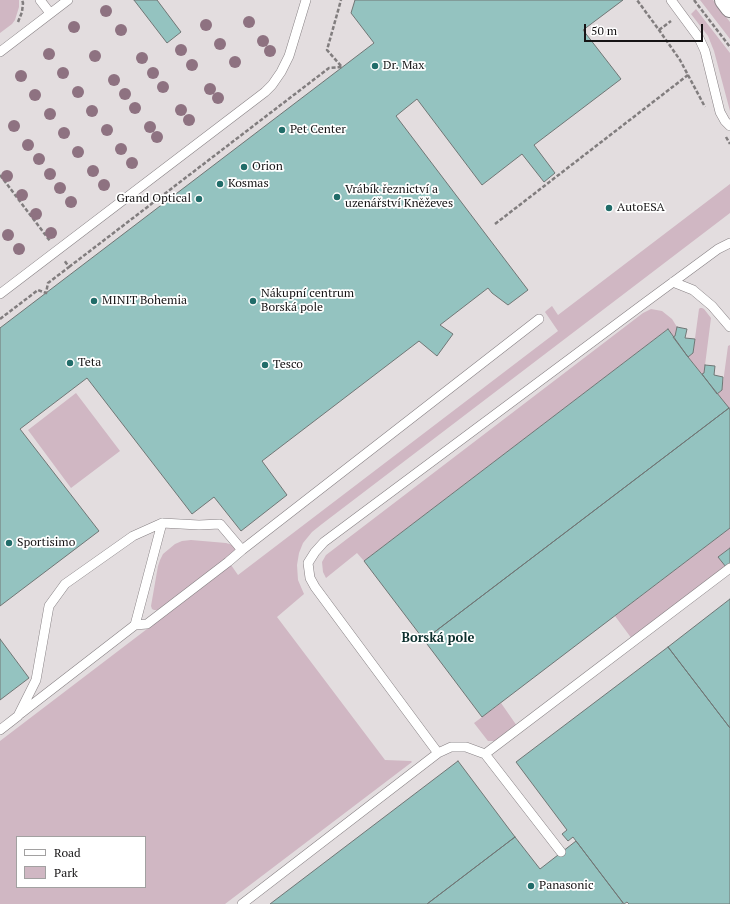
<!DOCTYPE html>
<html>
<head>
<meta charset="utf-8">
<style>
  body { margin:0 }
  #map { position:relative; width:730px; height:904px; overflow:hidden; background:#e3dddf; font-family:"PT Serif",serif }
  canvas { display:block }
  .legend { position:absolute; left:16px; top:836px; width:130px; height:52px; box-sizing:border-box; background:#fff; border:1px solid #a2a1a1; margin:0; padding:5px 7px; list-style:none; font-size:12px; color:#161415 }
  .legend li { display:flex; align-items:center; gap:8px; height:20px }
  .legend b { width:20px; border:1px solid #a2a1a1 }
  .scale { position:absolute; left:584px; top:24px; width:119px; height:18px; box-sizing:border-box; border:2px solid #161415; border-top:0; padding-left:5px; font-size:12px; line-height:14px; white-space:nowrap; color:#161415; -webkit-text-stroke:3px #fff; paint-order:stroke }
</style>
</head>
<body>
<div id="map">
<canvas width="730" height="904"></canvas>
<ul class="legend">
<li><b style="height:5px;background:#fff"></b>Road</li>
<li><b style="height:11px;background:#d0b7c3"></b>Park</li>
</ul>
<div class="scale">50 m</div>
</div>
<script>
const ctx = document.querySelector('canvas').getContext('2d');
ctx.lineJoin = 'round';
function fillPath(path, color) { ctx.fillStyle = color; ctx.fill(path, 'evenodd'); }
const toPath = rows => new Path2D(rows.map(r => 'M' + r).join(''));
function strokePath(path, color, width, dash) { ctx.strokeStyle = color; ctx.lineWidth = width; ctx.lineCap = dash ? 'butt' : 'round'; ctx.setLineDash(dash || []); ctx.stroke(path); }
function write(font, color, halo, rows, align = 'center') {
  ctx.font = font + ' "PT Serif",serif'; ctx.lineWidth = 3.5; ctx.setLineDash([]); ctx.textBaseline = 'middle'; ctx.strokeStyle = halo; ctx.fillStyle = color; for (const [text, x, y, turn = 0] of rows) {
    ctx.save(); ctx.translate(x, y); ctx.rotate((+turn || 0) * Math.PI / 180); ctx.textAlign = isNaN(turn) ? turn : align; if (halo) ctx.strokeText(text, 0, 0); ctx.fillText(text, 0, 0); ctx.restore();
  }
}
const green = toPath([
  [0,0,19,0,19,7,15,20,12,24,0,33],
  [700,0,713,0,730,22,730,39],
  [696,9,730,53,730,111,714,51,708,36,691,14],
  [730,184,730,213,322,524,312,532,303,543,299,553,297,565,298,580,304,594,277,617,385,760,411,761,412,762,225,904,0,904,0,741,231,565,238,575,558,331,545,312,547,310,552,306,558,315],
  [17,837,145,837,145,887,17,887],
  [700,308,702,308,704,309,711,318,704,373,702,374,688,357,693,353,699,309],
  [651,309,662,311,672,319,677,327,675,336,673,337,668,329,364,561,357,553,326,578,323,572,322,562,326,555,643,313],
  [730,345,730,410,717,394,722,390,728,346],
  [76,393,120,451,71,488,28,430],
  [730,528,730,548,718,557,726,567,632,639,615,616],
  [191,540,226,543,233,545,236,550,233,553,159,610,154,610,152,609,151,606,158,566,160,560,163,554,175,544,182,541],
  [501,703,517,726,495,741,488,741,474,723]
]);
const building = toPath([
  [134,0,157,0,181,32,167,43,134,0],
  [355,0,623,0,583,30,621,79,534,145,555,173,544,182,522,154,482,185,417,99,396,116,528,290,508,305,492,293,488,288,440,325,453,334,437,356,419,341,262,461,287,495,241,531,214,497,192,514,87,378,20,429,99,531,0,606,0,328,374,43,351,13,355,0],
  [677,327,687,329,685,338,695,339,693,353,688,357,673,337,675,336,677,327],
  [668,329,688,357,729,408,424,640,364,561,668,329],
  [705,365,715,366,714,375,723,377,722,390,717,394,702,374,704,373,705,365],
  [729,408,730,410,730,528,482,717,424,640,729,408],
  [730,548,730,564,726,567,718,557,730,548],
  [730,599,730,728,668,647,730,599],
  [0,639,29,678,0,700,0,639],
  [668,647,730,728,730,904,629,904,627,902,624,904,573,837,568,841,562,834,567,830,516,762,668,647],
  [458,761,515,837,427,904,270,904,458,761],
  [515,837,540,869,576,841,623,903,621,904,427,904,515,837]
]);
const path = toPath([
  [694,0,730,47],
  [18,22,22,12,23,3,22,0],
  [659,30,671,21],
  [688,75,705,107],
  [726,137,730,144],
  [0,175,50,241],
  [495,224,688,75,680,60,659,30,637,0],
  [69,267,329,68,342,67,327,50,341,0],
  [0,319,38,290,46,293,48,283,69,267,64,260]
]);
const lane = toPath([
  [40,0,50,13],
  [671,0,699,38,705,51,720,112,725,121,730,126],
  [0,52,68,0],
  [673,282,693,290,712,306,730,327],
  [0,294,265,92,272,85,281,72,289,56,306,0],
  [135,625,147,624,228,562,242,550],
  [20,714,135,625,162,523],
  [0,730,18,716,36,680,49,606,65,584,133,536,162,523,199,525,220,524,242,550,539,319],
  [438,753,315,587,310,578,308,563,315,552,324,542,646,302,718,249,730,243],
  [485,754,561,852],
  [242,904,438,753,451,747,466,747,485,754,730,568]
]);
const street = toPath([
  [724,0,730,8]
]);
const trees = [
  [106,11],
  [249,22],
  [206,25],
  [74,27],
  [121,30],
  [263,41],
  [220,44],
  [181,50],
  [270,51],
  [49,54],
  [95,56],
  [142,58],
  [235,62],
  [192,65],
  [63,73],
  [153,73],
  [21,76],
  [114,80],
  [163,87],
  [210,89],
  [78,92],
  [125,94],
  [35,95],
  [218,98],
  [135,108],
  [181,110],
  [92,111],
  [50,114],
  [189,120],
  [14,126],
  [150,127],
  [107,130],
  [64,133],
  [157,137],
  [28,145],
  [121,149],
  [78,152],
  [39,159],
  [132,163],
  [93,171],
  [50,174],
  [7,176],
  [104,185],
  [60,188],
  [22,195],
  [71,202],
  [36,214],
  [51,233],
  [8,235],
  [19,249]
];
const markers = [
  [375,66,4,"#216c69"],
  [282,130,4,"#216c69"],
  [244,167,4,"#216c69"],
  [220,184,4,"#216c69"],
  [337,197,4,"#216c69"],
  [199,199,4,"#216c69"],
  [609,208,4,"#216c69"],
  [94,301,4,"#216c69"],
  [253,301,4,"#216c69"],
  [70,363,4,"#216c69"],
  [265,365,4,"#216c69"],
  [9,543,4,"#216c69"],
  [531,886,4,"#216c69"]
];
const poiNames = [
  ["Dr. Max",383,66],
  ["Pet Center",290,130],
  ["Orion",252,167],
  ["Kosmas",228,184],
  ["Vrábík řeznictví a",345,190],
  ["uzenářství Kněževes",345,204],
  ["Grand Optical",191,199,"right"],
  ["AutoESA",617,208],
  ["Nákupní centrum",261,294],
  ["Borská pole",261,308],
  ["MINIT Bohemia",102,301],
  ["Teta",78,363],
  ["Tesco",273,365],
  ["Sportisimo",17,543],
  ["Panasonic",539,886]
];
const neighbourhoodNames = [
  ["Borská pole",438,638]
];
fillPath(green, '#d0b7c3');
fillPath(building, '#94c3c0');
strokePath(building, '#707675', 1);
strokePath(lane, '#878184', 10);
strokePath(street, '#878184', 20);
strokePath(path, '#817d7e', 2.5, [4, 2]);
strokePath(lane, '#fff', 9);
strokePath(street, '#fff', 18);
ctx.fillStyle = '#8e7281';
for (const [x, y] of trees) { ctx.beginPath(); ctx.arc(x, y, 6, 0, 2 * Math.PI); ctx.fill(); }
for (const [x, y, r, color] of markers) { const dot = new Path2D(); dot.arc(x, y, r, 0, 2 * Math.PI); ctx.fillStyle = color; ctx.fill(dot); strokePath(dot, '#fff', 1.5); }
write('12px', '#161415', '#fff', poiNames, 'left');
write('bold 13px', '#0d302e', '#fff', neighbourhoodNames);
</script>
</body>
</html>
